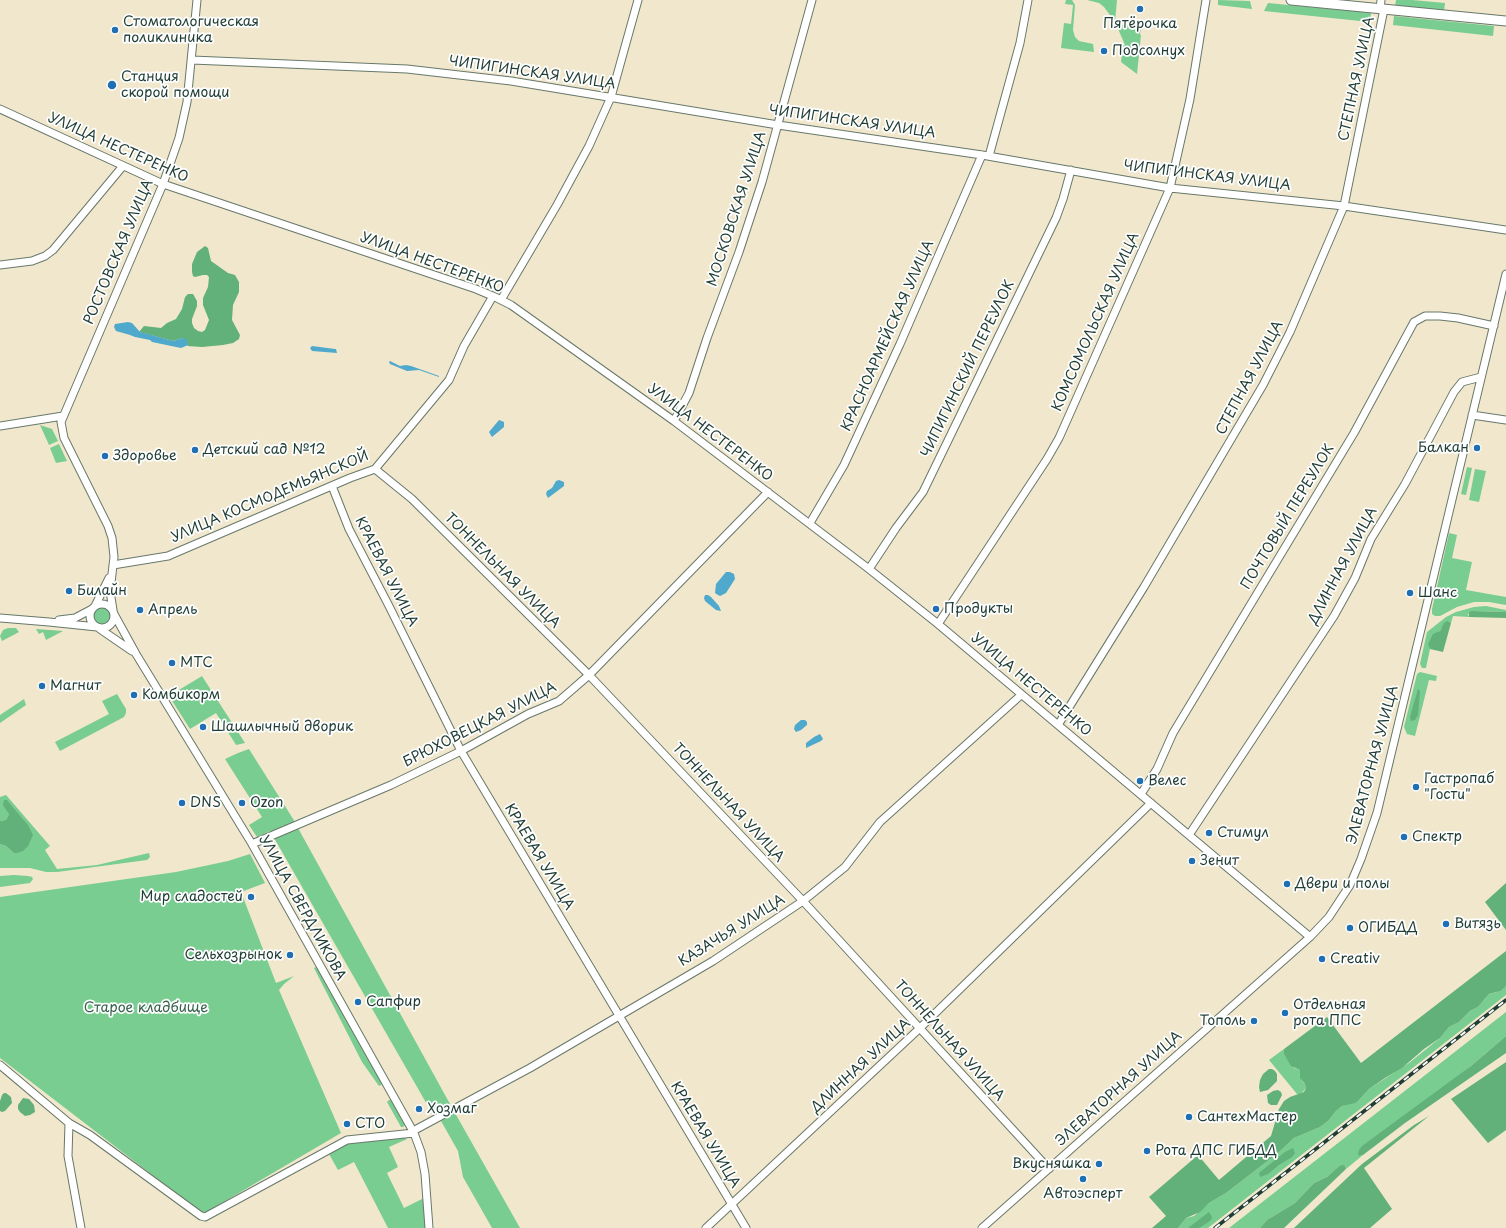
<!DOCTYPE html>
<html>
<head>
<meta charset="utf-8">
<style>
  body { margin:0 }
  canvas { display:block; background:#f0e7cd }
</style>
</head>
<body>
<canvas width="1506" height="1228"></canvas>
<script>
const ctx = document.querySelector('canvas').getContext('2d');
ctx.lineJoin = 'round';
function fillPath(path, color) { ctx.fillStyle = color; ctx.fill(path, 'evenodd'); }
const toPath = rows => new Path2D(rows.map(r => 'M' + r).join(''));
function strokePath(path, color, width, dash) { ctx.strokeStyle = color; ctx.lineWidth = width; ctx.lineCap = dash ? 'butt' : 'round'; ctx.setLineDash(dash || []); ctx.stroke(path); }
function write(font, color, halo, rows, align = 'center') {
  ctx.font = font + ' "Playpen Sans",sans-serif'; ctx.lineWidth = 3.5; ctx.setLineDash([]); ctx.textBaseline = 'middle'; ctx.strokeStyle = halo; ctx.fillStyle = color; for (const [text, x, y, turn = 0] of rows) {
    ctx.save(); ctx.translate(x, y); ctx.rotate((+turn || 0) * Math.PI / 180); ctx.textAlign = isNaN(turn) ? turn : align; if (halo) ctx.strokeText(text, 0, 0); ctx.fillText(text, 0, 0); ctx.restore();
  }
}
const green = toPath([
  [1066,0,1072,0,1075,5,1073,30,1075,37,1079,41,1093,44,1094,52,1061,48,1064,23,1071,24,1073,5,1065,4],
  [1087,0,1117,0,1115,22,1104,7,1099,3],
  [1218,0,1250,1,1252,9,1218,5],
  [1396,0,1412,0,1445,3,1444,11,1395,6],
  [1268,3,1371,13,1370,22,1264,11],
  [1394,16,1494,26,1493,36,1393,25],
  [1116,24,1141,27,1140,35,1141,35,1137,74,1121,62,1123,46,1125,45],
  [40,425,52,429,58,441,49,445],
  [59,444,67,461,56,463,50,448],
  [1467,467,1472,468,1466,495,1461,494],
  [1475,469,1486,471,1479,502,1469,500],
  [1449,533,1457,535,1452,558,1472,562,1466,590,1506,597,1506,605,1489,602,1474,602,1457,607,1440,616,1435,616,1432,614,1432,609],
  [1486,606,1506,610,1506,612,1472,611,1468,614,1469,617,1453,616,1451,623,1447,622,1443,626,1429,647,1430,649,1426,668,1422,668,1420,664,1427,632,1446,617,1456,612,1474,607],
  '93 616a9 9 0 1 1 18 0a9 9 0 1 1-18 0Z',
  [8,628,16,628,19,632,2,641,0,636,3,630],
  [36,629,63,631,46,640,43,632,39,634],
  [1420,672,1437,676,1436,681,1429,680,1415,736,1407,734,1404,727,1417,674],
  [202,676,245,743,236,745,216,713,190,729,169,696],
  [117,694,126,709,126,713,124,717,60,751,55,742,109,714,102,701],
  [24,699,26,705,0,723,0,715],
  [249,749,295,822,271,833,270,831,257,837,249,825,262,817,225,759,238,753],
  [6,795,50,846,45,850,57,869,97,865,149,853,150,857,147,860,57,872,46,872,30,868,0,868,0,844,6,846,14,853,9,814,6,820,0,821,0,797],
  [298,828,450,1104,432,1113,274,838],
  [250,854,265,883,241,892,276,983,294,976,284,984,279,990,341,1133,203,1214,0,1058,0,897,176,872,228,861],
  [14,875,28,876,32,877,33,879,30,883,0,887,0,876],
  [318,966,383,1084,379,1086,362,1062,314,968],
  [1506,985,1506,995,1208,1228,1178,1228,1186,1218,1194,1216,1209,1203,1226,1193,1278,1153,1294,1138,1320,1127,1328,1121,1336,1111,1342,1106,1359,1100,1369,1089,1409,1063,1440,1038,1449,1027,1459,1022,1470,1011,1478,1007,1489,994,1497,992],
  [1506,1012,1506,1036,1471,1066,1359,1156,1363,1155,1346,1169,1345,1166,1338,1167,1327,1177,1314,1183,1295,1203,1267,1220,1260,1228,1229,1228],
  [1284,1049,1284,1054,1294,1068,1300,1070,1302,1081,1305,1084,1306,1088,1301,1094,1297,1094,1269,1060],
  [389,1100,391,1100,405,1125,403,1127,401,1127,387,1102],
  [455,1113,520,1228,492,1228,463,1177,458,1151,441,1121],
  [403,1137,407,1139,389,1147,398,1167,387,1173,404,1208,424,1198,425,1228,388,1228,354,1162,338,1170,329,1154,346,1142]
]);
const forest = toPath([
  [205,246,208,248,211,261,228,273,235,275,239,282,239,292,233,305,232,320,240,335,239,339,233,343,223,345,202,347,187,346,188,345,183,338,173,341,139,332,144,326,161,328,167,323,176,319,182,309,185,297,188,294,193,294,197,301,197,306,192,319,192,323,194,328,198,331,202,332,205,330,209,320,203,305,203,298,208,287,209,277,207,275,203,275,195,277,193,276,192,272,192,264,197,252],
  [1472,611,1506,612,1506,618,1469,617,1469,612],
  [1447,621,1451,623,1443,652,1430,649,1429,647,1428,644,1433,634,1440,631,1444,623],
  [1418,689,1420,691,1418,715,1415,720,1411,721,1410,717],
  [4,800,7,800,10,804,28,825,33,835,28,846,23,851,17,853,14,853,6,846,0,844,0,821,6,820,9,814,3,805],
  [1506,883,1506,930,1485,902],
  [1506,951,1506,985,1505,987,1500,991,1489,994,1478,1007,1470,1011,1459,1022,1449,1027,1440,1038,1424,1049,1402,1068,1385,1078,1369,1089,1359,1100,1355,1103,1342,1106,1336,1111,1328,1121,1320,1127,1294,1138,1278,1153,1226,1193,1209,1203,1200,1212,1186,1218,1178,1228,1152,1228,1166,1216,1149,1197,1198,1155,1219,1180,1271,1136,1279,1109,1284,1101,1290,1097,1304,1092,1306,1088,1305,1084,1300,1078,1300,1070,1291,1066,1284,1054,1284,1049,1327,1017,1361,1063],
  [1506,1036,1506,1053,1405,1123,1363,1155,1359,1156,1358,1154,1359,1150,1362,1146,1471,1066],
  [1506,1062,1506,1130,1488,1143,1451,1099],
  [1269,1069,1272,1069,1275,1071,1277,1074,1277,1081,1268,1090,1260,1092,1259,1087,1260,1080,1263,1074],
  [1278,1090,1281,1092,1282,1095,1277,1105,1271,1105,1268,1103,1267,1095,1273,1091],
  [4,1093,6,1093,11,1097,12,1103,5,1111,2,1112,0,1111,0,1101,2,1095],
  [23,1098,29,1099,34,1105,35,1112,30,1115,25,1116,20,1112,18,1109,18,1105],
  [1429,1116,1364,1168,1392,1209,1370,1228,1294,1228,1362,1164,1414,1125],
  [1293,1148,1295,1153,1292,1157,1279,1165,1268,1174,1260,1177,1259,1173,1285,1152],
  [1342,1165,1345,1166,1346,1169,1284,1228,1260,1228,1267,1220,1295,1203,1314,1183,1327,1177,1338,1167],
  [1209,1212,1212,1217,1211,1220,1207,1223,1199,1228,1188,1228]
]);
const water = toPath([
  [128,322,132,323,140,332,173,341,183,338,186,339,188,345,181,348,152,342,150,340,135,337,130,335,116,331,114,327,115,324],
  [312,346,335,349,336,349,337,353,312,351,310,348],
  [390,361,400,366,406,365,411,366,439,376,439,377,419,370,407,371,390,364,389,362],
  [499,420,504,422,504,427,492,437,489,432],
  [559,480,564,482,564,486,548,498,546,494,547,491,552,488,556,481],
  [726,572,730,572,734,574,735,579,726,593,720,596,718,595,715,593,716,584],
  [705,595,708,595,711,597,719,606,721,611,716,610,705,601,704,598],
  [801,720,805,720,807,722,807,725,801,730,796,732,794,729,795,725],
  [820,734,823,739,821,741,806,748,806,743,814,737]
]);
const minor = toPath([
  [1380,9,1381,0],
  [192,60,407,69,511,81,778,125,982,155,1170,188,1344,206,1506,230],
  [0,109,163,184,476,289,495,297,511,305,674,421,869,569,938,624,1310,937],
  [989,156,1020,43,1028,0],
  [0,265,32,261,45,256,53,250,123,166],
  [501,300,557,205,589,146,611,97,638,0],
  [1472,415,1506,420],
  [674,421,689,393,707,338,739,252,762,182,812,0],
  [0,426,63,416],
  [375,469,412,499,589,675,803,901,1049,1169],
  [332,486,349,529,389,606,461,751,746,1228],
  [810,523,844,465,900,344,982,155],
  [113,565,168,556,350,478,375,469,449,380,464,346,493,296],
  [869,569,896,528,923,492,1056,218,1063,199,1071,170],
  '90 616a12 12 0 1 1 24 0a12 12 0 1 1-24 0Z',
  [95,606,109,578],
  [113,610,110,591,114,557,112,538,108,526,64,438,61,422,163,184,179,138,187,102,197,0],
  [114,614,136,654,252,844,414,1133,421,1152,425,1174,429,1228],
  [0,618,49,622,97,627],
  [59,620,75,618,92,609],
  [938,624,1047,459,1059,438,1170,188,1190,99,1206,0],
  [100,629,132,651],
  [1058,725,1144,587,1263,385,1290,332,1344,206,1384,9],
  [1141,794,1157,769,1173,733,1354,433,1414,322,1425,316,1440,316,1458,318,1494,326],
  [1189,835,1334,616,1355,578,1371,539,1405,484,1454,392,1462,382,1481,377],
  [252,844,391,785,461,751,528,714,559,701,589,675,768,492],
  [0,1065,69,1123,68,1156,81,1228],
  [69,1123,90,1135,201,1216,205,1217,347,1140,414,1133],
  [413,1131,530,1068,713,961,803,901,845,867,880,822,1021,695],
  [706,1228,920,1028,1151,803],
  [982,1228,1310,937,1329,917,1350,885,1361,859,1377,813,1506,274]
]);
const major = toPath([
  [1291,0,1506,21]
]);
const rail = toPath([
  [1215,1228,1506,1000]
]);
const markers = [
  [1140,9,4,"#1f6fb2"],
  [115,30,4,"#1f6fb2"],
  [1104,51,4,"#1f6fb2"],
  [112,85,5,"#1f6fb2"],
  [1477,448,4,"#1f6fb2"],
  [195,450,4,"#1f6fb2"],
  [105,456,4,"#1f6fb2"],
  [69,591,4,"#1f6fb2"],
  [1410,593,4,"#1f6fb2"],
  [936,609,4,"#1f6fb2"],
  [140,610,4,"#1f6fb2"],
  [172,663,4,"#1f6fb2"],
  [42,686,4,"#1f6fb2"],
  [134,695,4,"#1f6fb2"],
  [203,727,4,"#1f6fb2"],
  [1140,781,4,"#1f6fb2"],
  [1416,787,4,"#1f6fb2"],
  [182,803,4,"#1f6fb2"],
  [242,803,4,"#1f6fb2"],
  [1209,833,4,"#1f6fb2"],
  [1404,837,4,"#1f6fb2"],
  [1192,861,4,"#1f6fb2"],
  [1287,884,4,"#1f6fb2"],
  [251,897,4,"#1f6fb2"],
  [1446,924,4,"#1f6fb2"],
  [1350,928,4,"#1f6fb2"],
  [290,955,4,"#1f6fb2"],
  [1322,959,4,"#1f6fb2"],
  [358,1002,4,"#1f6fb2"],
  [1285,1013,4,"#1f6fb2"],
  [1254,1021,4,"#1f6fb2"],
  [419,1109,4,"#1f6fb2"],
  [1189,1117,4,"#1f6fb2"],
  [347,1124,4,"#1f6fb2"],
  [1147,1151,4,"#1f6fb2"],
  [1099,1164,4,"#1f6fb2"],
  [1083,1179,4,"#1f6fb2"]
];
const poiNames = [
  ["Стоматологическая",123,22],
  ["поликлиника",123,38],
  ["Пятёрочка",1140,24,"center"],
  ["Подсолнух",1112,51],
  ["Станция",121,77],
  ["скорой помощи",121,93],
  ["Балкан",1469,448,"right"],
  ["Детский сад №12",203,450],
  ["Здоровье",113,456],
  ["Билайн",77,591],
  ["Шанс",1418,593],
  ["Продукты",944,609],
  ["Апрель",148,610],
  ["МТС",180,663],
  ["Магнит",50,686],
  ["Комбикорм",142,695],
  ["Шашлычный дворик",211,727],
  ["Гастропаб",1424,779],
  ["\"Гости\"",1424,795],
  ["Велес",1148,781],
  ["DNS",190,803],
  ["Ozon",250,803],
  ["Стимул",1217,833],
  ["Спектр",1412,837],
  ["Зенит",1200,861],
  ["Двери и полы",1295,884],
  ["Мир сладостей",243,897,"right"],
  ["Витязь",1454,924],
  ["ОГИБДД",1358,928],
  ["Сельхозрынок",282,955,"right"],
  ["Creativ",1330,959],
  ["Сапфир",366,1002],
  ["Отдельная",1293,1005],
  ["рота ППС",1293,1021],
  ["Тополь",1246,1021,"right"],
  ["Хозмаг",427,1109],
  ["СантехМастер",1197,1117],
  ["СТО",355,1124],
  ["Рота ДПС ГИБДД",1155,1151],
  ["Вкусняшка",1091,1164,"right"],
  ["Автоэсперт",1083,1194,"center"]
];
const streetNames = [
  ["ЧИПИГИНСКАЯ УЛИЦА",532,73,8],
  ["СТЕПНАЯ УЛИЦА",1357,79,-78],
  ["ЧИПИГИНСКАЯ УЛИЦА",852,122,8],
  ["УЛИЦА НЕСТЕРЕНКО",118,148,24],
  ["ЧИПИГИНСКАЯ УЛИЦА",1207,176,7],
  ["МОСКОВСКАЯ УЛИЦА",737,209,-72],
  ["РОСТОВСКАЯ УЛИЦА",119,252,-67],
  ["УЛИЦА НЕСТЕРЕНКО",432,263,20],
  ["КОМСОМОЛЬСКАЯ УЛИЦА",1096,322,-66],
  ["КРАСНОАРМЕЙСКАЯ УЛИЦА",888,336,-66],
  ["ЧИПИГИНСКИЙ ПЕРЕУЛОК",968,369,-64],
  ["СТЕПНАЯ УЛИЦА",1250,378,-62],
  ["УЛИЦА НЕСТЕРЕНКО",710,433,37],
  ["УЛИЦА КОСМОДЕМЬЯНСКОЙ",270,497,-23],
  ["ПОЧТОВЫЙ ПЕРЕУЛОК",1288,517,-59],
  ["ДЛИННАЯ УЛИЦА",1343,566,-62],
  ["ТОННЕЛЬНАЯ УЛИЦА",502,571,45],
  ["КРАЕВАЯ УЛИЦА",386,572,63],
  ["УЛИЦА НЕСТЕРЕНКО",1031,685,40],
  ["БРЮХОВЕЦКАЯ УЛИЦА",480,725,-27],
  ["ЭЛЕВАТОРНАЯ УЛИЦА",1373,765,-75],
  ["ТОННЕЛЬНАЯ УЛИЦА",728,803,47],
  ["КРАЕВАЯ УЛИЦА",539,857,59],
  ["УЛИЦА СВЕРДЛИКОВА",302,908,61],
  ["КАЗАЧЬЯ УЛИЦА",732,931,-32],
  ["ТОННЕЛЬНАЯ УЛИЦА",949,1041,48],
  ["ДЛИННАЯ УЛИЦА",861,1066,-43],
  ["ЭЛЕВАТОРНАЯ УЛИЦА",1119,1089,-42],
  ["КРАЕВАЯ УЛИЦА",705,1135,59]
];
const parkNames = [
  ["Старое кладбище",146,1008]
];
fillPath(green, '#79cd90');
fillPath(forest, '#62b07a');
fillPath(water, '#4fa9cd');
strokePath(minor, '#68786a', 9);
strokePath(major, '#68786a', 11);
strokePath(minor, '#fff', 7);
strokePath(major, '#fff', 9);
strokePath(rail, '#1f3d34', 3.5);
strokePath(rail, '#fff', 2, [6]);
for (const [x, y, r, color] of markers) { const dot = new Path2D(); dot.arc(x, y, r, 0, 2 * Math.PI); ctx.fillStyle = color; ctx.fill(dot); strokePath(dot, '#fff', 1.5); }
write('14px', '#1f3d34', '#fff', poiNames, 'left');
write('14px', '#1f3d34', '#fff', streetNames);
write('14px', '#36614b', '#fff', parkNames);
</script>
</body>
</html>
